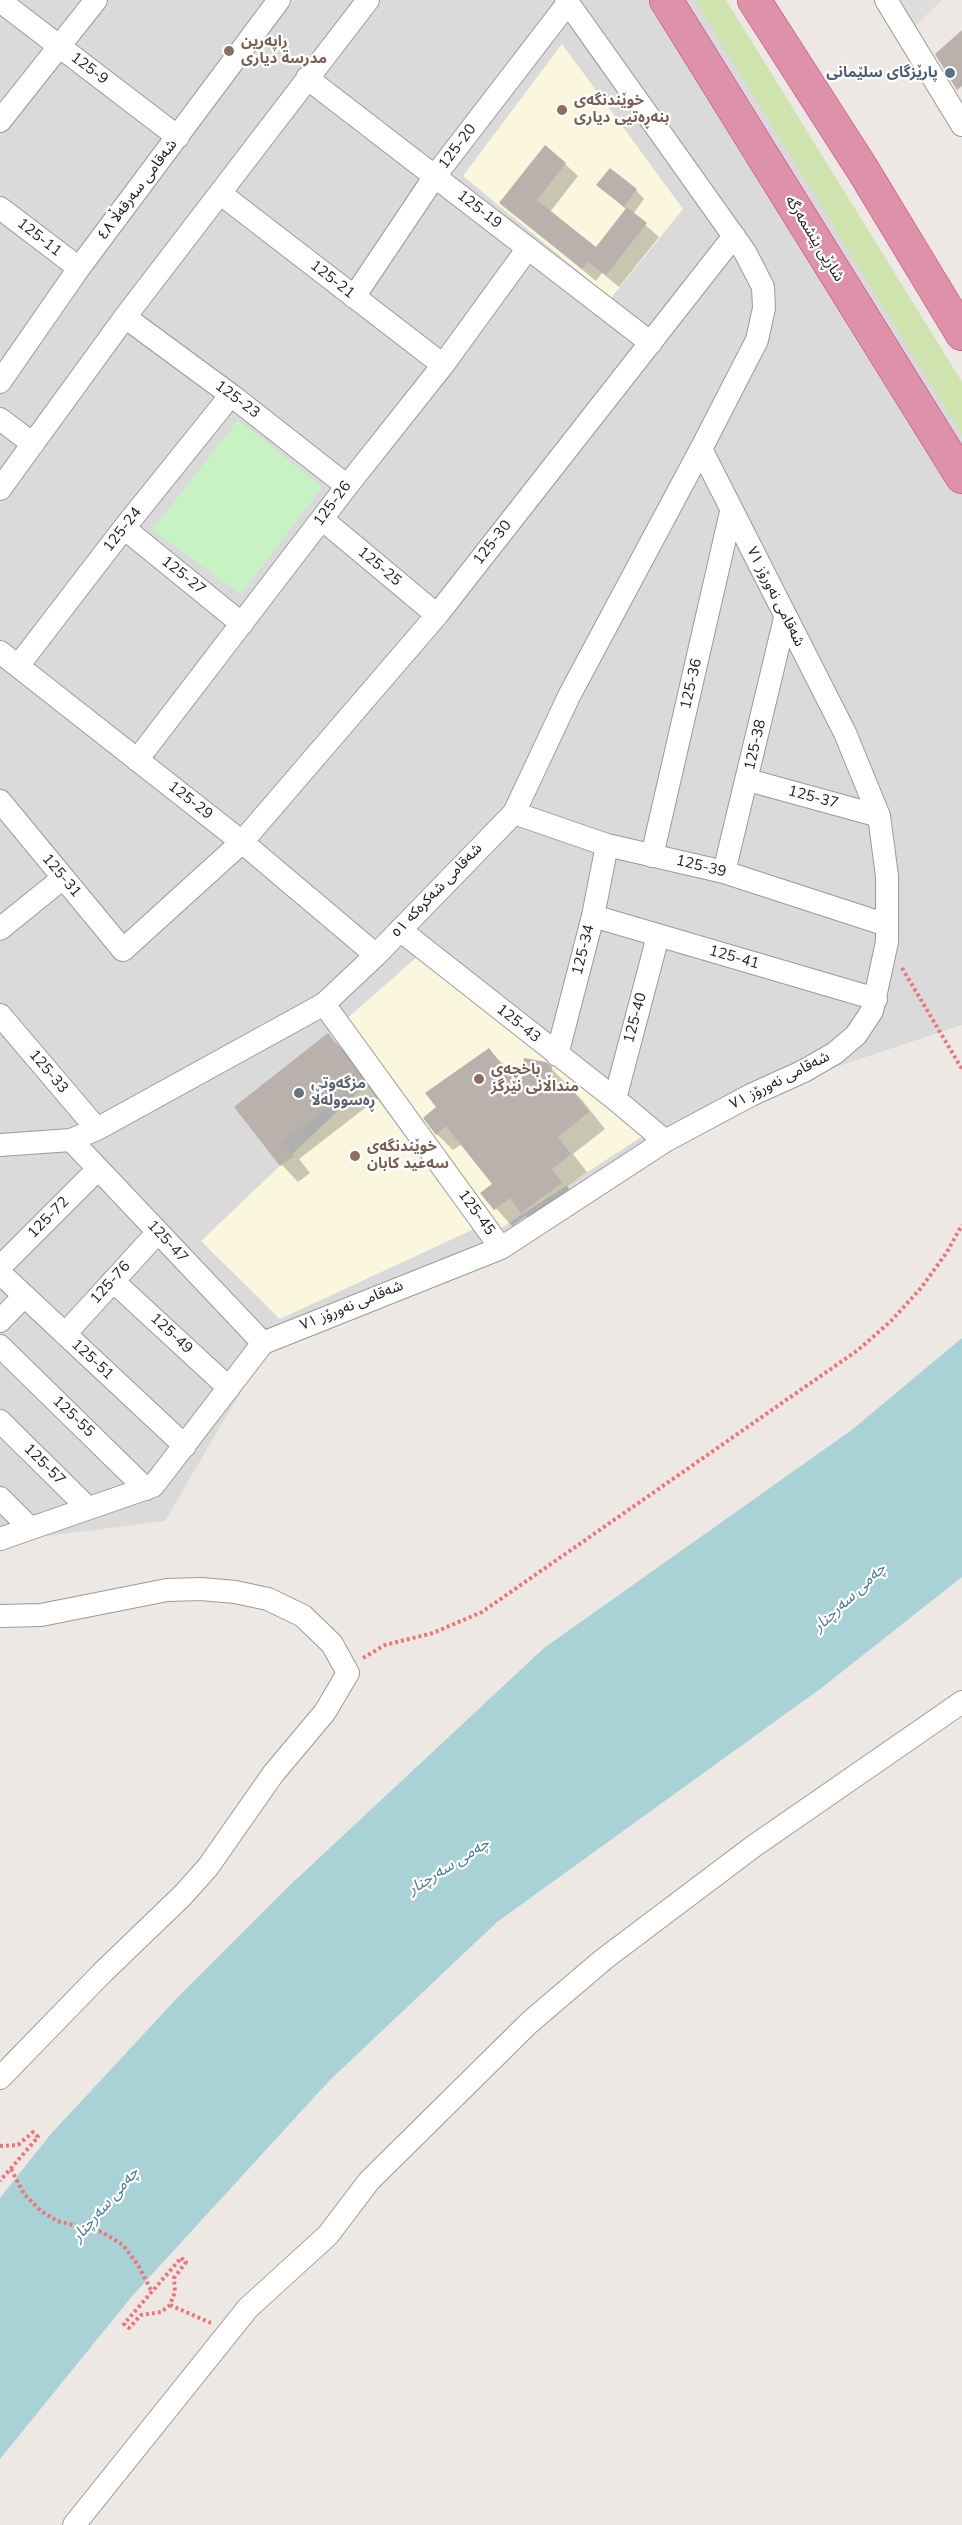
<!DOCTYPE html>
<html>
<head>
<meta charset="utf-8">
<style>
  body { margin:0 }
  canvas { display:block; background:#ede8e3 }
</style>
</head>
<body>
<canvas width="962" height="2525"></canvas>
<script>
const ctx = document.querySelector('canvas').getContext('2d');
ctx.lineJoin = 'round';
function fillPath(path, color) { ctx.fillStyle = color; ctx.fill(path, 'evenodd'); }
const toPath = rows => new Path2D(rows.map(r => 'M' + r).join(''));
function strokePath(path, color, width, dash) { ctx.strokeStyle = color; ctx.lineWidth = width; ctx.lineCap = dash ? 'butt' : 'round'; ctx.setLineDash(dash || []); ctx.stroke(path); }
function write(font, color, halo, rows, align = 'center') {
  ctx.font = font + ' "Nunito Sans","Noto Sans Arabic",sans-serif'; ctx.lineWidth = 4.5; ctx.setLineDash([]); ctx.textBaseline = 'middle'; ctx.strokeStyle = halo; ctx.fillStyle = color; for (const [text, x, y, turn = 0] of rows) {
    ctx.save(); ctx.translate(x, y); ctx.rotate((+turn || 0) * Math.PI / 180); ctx.textAlign = isNaN(turn) ? turn : align; if (halo) ctx.strokeText(text, 0, 0); ctx.fillText(text, 0, 0); ctx.restore();
  }
}
const residential = toPath([
  [0,0,713,0,962,408,962,1025,751,1095,501,1248,272,1338,165,1521,0,1542]
]);
const education = toPath([
  [562,44,683,209,611,298,463,176],
  [418,956,643,1136,498,1230,343,1022],
  [366,1084,474,1229,280,1319,201,1241]
]);
const grass = toPath([
  [695,0,726,0,962,382,962,435]
]);
const park = toPath([
  [238,420,322,487,241,594,152,530]
]);
const parking = toPath([
  [900,0,942,0,915,26]
]);
const water = toPath([
  [962,1338,962,1577,820,1689,497,1922,329,2081,133,2295,0,2459,0,2198,50,2135,179,1996,288,1887,544,1648,853,1429]
]);
const shadow = toPath([
  [565,164,578,176,550,212,596,249,627,210,598,185,636,190,644,199,633,214,659,237,619,287,602,273,596,281,501,203],
  [328,1035,345,1052,378,1098,299,1159,310,1173,298,1182,282,1165,236,1107],
  [489,1050,506,1067,522,1089,551,1068,582,1100,605,1129,573,1154,587,1172,567,1186,578,1201,539,1229,526,1216,512,1226,482,1193,494,1184,462,1144,453,1150,437,1134,439,1107]
]);
const building = toPath([
  [962,30,962,86,957,90,935,54],
  [545,145,566,163,537,200,596,247,627,207,647,223,606,275,588,262,582,269,499,203],
  [610,168,637,189,624,207,596,185],
  [328,1033,363,1080,283,1142,294,1156,280,1166,234,1107],
  [489,1048,520,1090,524,1058,546,1062,552,1067,549,1094,566,1082,589,1112,558,1137,571,1154,552,1169,562,1183,521,1213,510,1198,494,1210,480,1193,492,1184,446,1126,436,1135,423,1118,436,1107,425,1093]
]);
const path = toPath([
  [902,968,962,1069],
  [363,1658,385,1645,433,1633,482,1612,858,1350,891,1321,921,1288,947,1252,962,1225],
  [0,2146,18,2145,33,2132,38,2137,0,2181],
  [11,2169,24,2194,41,2211,57,2221,102,2232,123,2245,138,2265,152,2292],
  [181,2258,186,2262,174,2278,175,2292,170,2305,161,2312,141,2315,129,2328,124,2324,181,2258],
  [170,2305,211,2323]
]);
const minor = toPath([
  [886,0,962,125],
  [0,1,178,137],
  [307,78,651,343],
  [0,121,96,0],
  [221,194,443,365],
  [0,208,79,268],
  [354,297,435,176,568,3],
  [125,317,231,395,347,486],
  [0,382,79,268,279,0],
  [0,419,33,444],
  [0,489,125,317,368,0],
  [322,519,437,615],
  [124,528,242,624],
  [0,652,242,842,376,955],
  [18,666,124,528,231,395],
  [137,760,347,486,443,365,528,248],
  [748,780,879,816],
  [0,801,123,950,242,842,437,615,734,236],
  [514,813,607,845,724,872,887,925],
  [652,856,731,512],
  [724,872,785,618],
  [593,916,876,999],
  [0,929,63,878],
  [400,930,615,1099,665,1141],
  [324,1004,501,1248],
  [0,1015,97,1129],
  [557,1055,593,916,607,845],
  [615,1099,658,936],
  [71,1140,263,1343],
  [0,1145,71,1140,97,1129,324,1004,376,955,514,813,569,696,701,449],
  [0,1267,98,1169],
  [0,1273,185,1446],
  [113,1281,229,1388],
  [0,1321,24,1296],
  [65,1334,158,1232],
  [0,1346,146,1489],
  [0,1421,88,1508],
  [0,1498,30,1528],
  [0,1539,153,1486,263,1343,501,1248,665,1141,751,1095,804,1071,835,1053,856,1035,872,1011,887,942,887,876,879,816,845,733,701,449,757,340,764,308,763,287,745,252,566,0],
  [0,1616,41,1615,167,1590,201,1589,235,1592,268,1599,303,1616,332,1644,348,1673,325,1712,273,1774,208,1867,183,1895,103,1972,0,2078],
  [74,2525,248,2308,328,2235,369,2181,530,2022,604,1959,754,1846,962,1702]
]);
const highway = toPath([
  [666,0,962,477],
  [754,0,863,170,962,334]
]);
const markers = [
  [229,51,6,"#8d6e63"],
  [950,73,6,"#5c6f8a"],
  [562,110,6,"#8d6e63"],
  [479,1079,6,"#8d6e63"],
  [299,1093,6,"#6b7280"],
  [355,1156,6,"#8d6e63"]
];
const educationNames = [
  ["ڕاپەڕین",241,42],
  ["مدرسة ديارى",241,59],
  ["خوێندنگەی",574,101],
  ["بنەڕەتیی دیاری",574,118],
  ["باخچەی",491,1070],
  ["منداڵانی نێرگز",491,1087],
  ["خوێندنگەی",367,1147],
  ["سەعید کابان",367,1164]
];
const streetNames = [
  ["125-9",89,69,37],
  ["125-20",458,147,-53],
  ["شەقامی سەرقەڵا ٤٨",138,190,-53],
  ["125-19",479,210,38],
  ["125-11",39,238,38],
  ["شاڕێی پێشمەرگە",814,239,58],
  ["125-21",332,280,38],
  ["125-23",237,400,37],
  ["125-26",333,504,-53],
  ["125-24",123,530,-52],
  ["125-30",493,543,-52],
  ["125-25",379,567,40],
  ["125-27",183,576,39],
  ["شەقامی نەورۆز ٧١",775,597,63],
  ["125-36",692,684,-77],
  ["125-38",756,745,-77],
  ["125-37",813,798,15],
  ["125-29",190,801,38],
  ["125-39",701,867,14],
  ["125-31",61,876,50],
  ["شەقامی شەکرەکە ٥١",437,891,-46],
  ["125-34",584,950,-76],
  ["125-41",734,958,16],
  ["125-40",636,1018,-75],
  ["125-43",518,1024,39],
  ["125-33",48,1072,50],
  ["شەقامی نەورۆز ٧١",780,1081,-27],
  ["125-45",476,1213,54],
  ["125-72",49,1218,-45],
  ["125-47",167,1242,47],
  ["125-76",111,1283,-48],
  ["شەقامی نەورۆز ٧١",352,1306,-22],
  ["125-49",171,1334,43],
  ["125-51",92,1360,43],
  ["125-55",73,1417,44],
  ["125-57",44,1465,45]
];
const serviceNames = [
  ["پارێزگای سلێمانی",938,73]
];
const worshipNames = [
  ["مزگەوتی",311,1084],
  ["ڕەسوولەڵا",311,1101]
];
const waterNames = [
  ["چەمی سەرچنار",850,1598,-43],
  ["چەمی سەرچنار",449,1867,-32],
  ["چەمی سەرچنار",106,2205,-49]
];
fillPath(residential, '#dbdada');
fillPath(education, '#fbf7de');
fillPath(grass, '#cfe3ae');
fillPath(park, '#c7f3c4');
fillPath(parking, '#ddd');
fillPath(water, '#a8d2d6');
fillPath(shadow, '#0003');
fillPath(building, '#bab1ad');
strokePath(minor, '#9a9a9a', 24);
strokePath(highway, '#c6357b', 34);
strokePath(path, '#ec757a', 4, [3, 3]);
strokePath(minor, '#fff', 22);
strokePath(highway, '#dd92aa', 33);
for (const [x, y, r, color] of markers) { const dot = new Path2D(); dot.arc(x, y, r, 0, 2 * Math.PI); ctx.fillStyle = color; ctx.fill(dot); strokePath(dot, '#fff', 2); }
write('bold 15px', '#785e54', '#fff', educationNames, 'left');
write('15px', '#1d1d1d', '#fff', streetNames);
write('bold 15px', '#4e5e75', '#fff', serviceNames, 'right');
write('bold 15px', '#5b616d', '#fff', worshipNames, 'left');
write('italic 16px', '#4c7a94', '#fff', waterNames);
</script>
</body>
</html>
